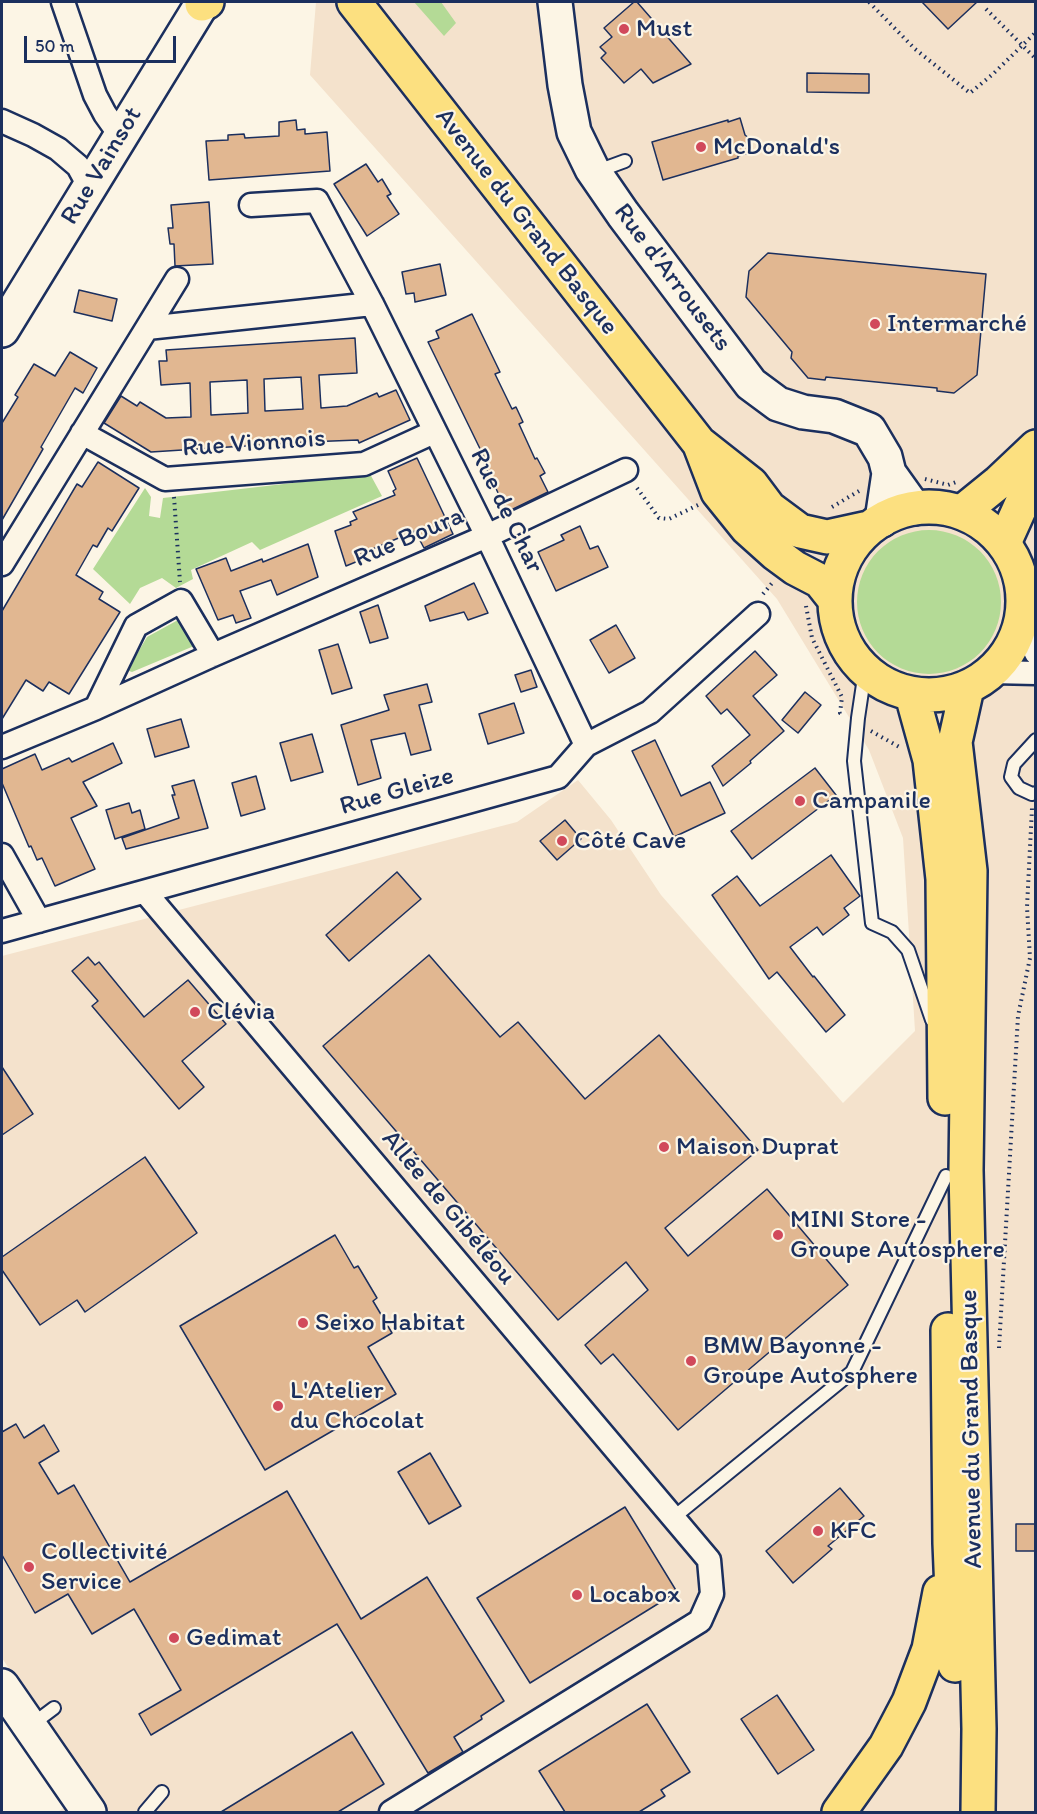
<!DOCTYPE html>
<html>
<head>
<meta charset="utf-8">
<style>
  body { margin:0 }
  #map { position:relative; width:1037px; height:1814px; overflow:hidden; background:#fcf5e5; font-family:Itim,sans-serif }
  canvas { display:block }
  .frame { position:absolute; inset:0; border:3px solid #1b2f5e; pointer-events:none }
  .scale { position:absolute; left:24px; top:36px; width:152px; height:27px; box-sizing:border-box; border:3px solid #1b2f5e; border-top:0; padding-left:8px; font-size:18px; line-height:21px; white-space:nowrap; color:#1b2f5e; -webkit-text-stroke:4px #fcf5e5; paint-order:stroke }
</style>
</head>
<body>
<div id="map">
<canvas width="1037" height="1814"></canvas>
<div class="frame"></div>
<div class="scale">50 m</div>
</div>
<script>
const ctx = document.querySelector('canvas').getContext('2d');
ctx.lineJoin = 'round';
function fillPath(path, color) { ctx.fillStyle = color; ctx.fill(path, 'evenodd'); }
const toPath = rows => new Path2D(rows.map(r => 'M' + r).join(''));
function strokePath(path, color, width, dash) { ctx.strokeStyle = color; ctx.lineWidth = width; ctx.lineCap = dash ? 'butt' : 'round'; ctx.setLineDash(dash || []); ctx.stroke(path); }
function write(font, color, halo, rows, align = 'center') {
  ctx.font = font + ' Itim,sans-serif'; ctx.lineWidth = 4.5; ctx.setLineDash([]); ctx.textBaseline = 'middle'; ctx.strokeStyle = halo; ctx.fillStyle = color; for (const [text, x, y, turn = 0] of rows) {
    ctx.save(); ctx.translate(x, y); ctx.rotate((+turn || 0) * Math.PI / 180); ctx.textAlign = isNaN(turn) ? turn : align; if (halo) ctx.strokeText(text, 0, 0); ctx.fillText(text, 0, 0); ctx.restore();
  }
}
const built = toPath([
  [316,2,1035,2,1035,1812,58,1812,88,1789,2,1658,2,956,517,822,578,780,611,820,661,895,843,1103,915,1031,903,838,869,750,777,599,310,75]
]);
const green = toPath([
  [414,2,441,2,456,23,444,36],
  [370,474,382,496,260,550,252,542,191,570,193,579,176,588,162,578,140,588,130,604,93,569,145,488,151,497,149,516,160,518,163,498],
  '857 602a72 72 0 1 1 144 0a72 72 0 1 1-144 0Z',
  [178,620,182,621,195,644,194,646,132,672,129,671,128,669,147,637]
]);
const building = toPath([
  [634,2,637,2,691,64,653,83,641,69,624,83,601,58,606,53,600,47,612,37,604,28,634,2],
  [922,2,977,2,948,29,922,2],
  [807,73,869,74,869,93,807,92,807,73],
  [740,118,745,135,750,139,747,144,749,153,738,156,738,158,663,180,652,142,728,120,728,122,740,118],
  [296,120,297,130,305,129,305,134,327,132,330,171,209,180,206,141,228,140,228,135,244,134,245,138,279,136,279,122,296,120],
  [366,164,378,182,382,179,391,194,387,196,399,214,367,236,334,184,366,164],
  [209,202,213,264,175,266,174,244,170,244,168,228,173,228,171,205,209,202],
  [768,253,986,274,977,375,954,393,937,391,937,388,826,377,825,380,808,378,791,358,792,352,746,297,749,271,768,253],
  [440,264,446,295,415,302,414,293,406,294,402,272,440,264],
  [79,290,117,299,112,321,74,312,79,290],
  [472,314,500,372,495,374,512,409,516,407,523,422,519,424,535,459,537,458,545,473,540,476,548,492,507,512,484,463,486,461,428,342,439,338,436,331,472,314],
  [355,338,357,373,319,375,321,408,347,406,377,393,379,397,396,390,410,420,359,443,358,440,307,442,151,452,104,423,121,396,137,406,140,402,166,418,191,417,190,383,161,385,159,361,167,361,166,350,355,338],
  [301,377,303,409,265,411,264,379,301,377],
  [247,380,248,413,211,415,210,382,247,380],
  [70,352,97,368,83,393,75,388,41,447,43,449,2,520,2,423,18,397,15,395,34,364,55,376,70,352],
  [417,458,453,534,424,548,415,531,361,554,363,559,346,566,335,531,351,525,350,522,357,519,353,512,395,495,393,491,396,489,388,471,417,458],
  [98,462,139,488,112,531,108,528,97,547,93,545,76,575,103,592,99,599,120,612,69,694,49,682,43,691,26,680,2,719,2,611,77,484,82,487,98,462],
  [580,526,590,549,598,546,608,567,556,591,538,552,564,540,561,535,580,526],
  [308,544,318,577,277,595,271,580,240,591,251,618,236,623,233,615,218,620,196,569,226,558,231,571,262,559,263,562,308,544],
  [474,583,488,613,468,620,464,612,430,621,425,606,474,583],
  [378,605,388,638,370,643,360,612,378,605],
  [616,625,635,658,609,673,590,640,616,625],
  [338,644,352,688,332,694,319,650,338,644],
  [755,651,777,675,753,696,784,731,750,761,751,763,723,786,712,766,750,735,727,709,721,714,706,696,755,651],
  [531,670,537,687,521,692,515,675,531,670],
  [427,684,432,702,419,705,431,750,411,755,405,733,371,740,381,778,358,785,341,725,389,710,384,695,427,684],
  [805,692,821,705,798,733,782,720,805,692],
  [514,703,524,733,488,744,479,714,514,703],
  [181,719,189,747,155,757,147,729,181,719],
  [312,734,323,772,291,781,280,743,312,734],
  [655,740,681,796,710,782,725,813,674,837,632,751,655,740],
  [113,743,122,763,83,782,97,806,71,818,95,869,55,886,42,858,37,860,31,846,29,847,2,783,2,769,35,754,42,770,69,758,72,762,113,743],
  [815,768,836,795,752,859,731,831,815,768],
  [256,776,265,809,241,816,232,783,256,776],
  [194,780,208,828,126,849,122,838,179,818,172,795,175,795,172,786,194,780],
  [129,803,132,813,140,810,145,829,115,839,106,810,129,803],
  [565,820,581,839,557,860,540,841,565,820],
  [831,855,860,896,844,908,849,915,823,935,817,927,790,947,813,977,814,976,845,1015,826,1032,777,972,769,979,712,895,737,876,760,906,831,855],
  [397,872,421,899,349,961,326,935,397,872],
  [429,955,500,1037,518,1022,585,1099,659,1035,758,1150,665,1228,688,1256,767,1189,848,1285,678,1430,613,1354,601,1364,585,1345,648,1290,626,1262,558,1320,323,1046,429,955],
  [88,957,95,965,99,962,144,1017,188,980,226,1024,182,1061,204,1087,179,1109,92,1006,98,1001,72,971,88,957],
  [2,1067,33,1114,2,1135,2,1067],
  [145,1157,197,1233,85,1312,77,1300,40,1325,2,1270,2,1257,145,1157],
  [335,1235,354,1268,358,1266,377,1298,373,1301,392,1333,368,1347,396,1394,265,1470,180,1326,335,1235],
  [16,1424,24,1438,44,1425,59,1451,39,1463,58,1494,74,1485,130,1582,287,1491,361,1619,427,1577,504,1701,481,1716,482,1719,454,1737,463,1752,428,1773,337,1624,151,1735,139,1714,181,1690,134,1609,92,1634,68,1594,35,1613,2,1555,2,1432,16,1424],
  [430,1453,461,1506,429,1524,398,1472,430,1453],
  [840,1488,864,1516,828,1546,832,1549,793,1583,766,1551,840,1488],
  [625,1507,677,1592,530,1683,477,1598,625,1507],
  [1016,1524,1035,1524,1035,1551,1016,1551,1016,1524],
  [777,1695,814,1750,778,1774,741,1719,777,1695],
  [647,1704,690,1772,661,1790,665,1796,639,1812,565,1812,539,1771,647,1704],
  [352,1732,384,1784,338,1812,221,1812,352,1732]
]);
const path = toPath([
  [869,2,915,49,970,93,993,74,1036,32],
  [986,9,1036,59],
  [925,479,948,485,956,482],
  [637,488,659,518,669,519,698,505],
  [174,497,180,582],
  [832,507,859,491],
  [763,594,773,582],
  [806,606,812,638,842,697,840,713,844,715],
  [871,731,901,748],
  [999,1348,1018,1016,1030,958,1027,907,1032,808]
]);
const lane = toPath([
  [595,172,625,161],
  [865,671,858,718,854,761,872,923,892,932,908,950,932,1020],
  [1036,740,1014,764,1011,777,1019,788,1032,794,1036,793],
  [673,1518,852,1372,946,1176],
  [30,1726,54,1708],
  [145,1812,162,1792]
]);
const street = toPath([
  [63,2,95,95,105,114,120,135],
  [2,121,33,135,58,149,78,166,90,188],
  [251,205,317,201,372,304,487,536,586,745],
  [147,328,177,279],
  [82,433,165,479,364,464,434,432],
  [2,564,147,328,372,304],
  [1021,622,1036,653],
  [992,672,1036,673],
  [96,708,136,626,181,601,213,655],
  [2,747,96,708,213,655,487,536,626,470],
  [2,855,39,921],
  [145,892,709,1560,712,1594,700,1621,391,1812],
  [2,931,558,777,586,745,650,712,758,614]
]);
const secondary = toPath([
  [555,2,565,85,574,132,592,169,623,214,751,384,778,404,803,412,834,416,869,430,885,457,889,473,914,508],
  [2,330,203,2],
  [882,520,889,473],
  [2,1686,89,1812]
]);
const primary = toPath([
  [354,2,699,443,751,484,769,508,800,531,827,537,868,528],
  [202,4,207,2],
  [700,445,718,492,747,528,776,554,795,568,820,581,835,600],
  '835 601a94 94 0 1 1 188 0a94 94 0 1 1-188 0Z',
  [967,688,955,742,970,871,966,1170,979,1729,978,1812],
  [912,695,930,760,943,879,945,1098],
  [948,1330,950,1543,955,1665],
  [839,1812,886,1746,909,1702,929,1649,940,1592]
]);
const highway = toPath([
  [962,512,999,482,1036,447],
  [1004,543,1036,472]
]);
const markers = [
  [624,29,6,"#d1495b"],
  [701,147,6,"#d1495b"],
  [875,324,6,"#d1495b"],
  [800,801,6,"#d1495b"],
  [562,841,6,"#d1495b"],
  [195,1012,6,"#d1495b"],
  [664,1147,6,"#d1495b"],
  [778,1235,6,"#d1495b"],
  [303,1323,6,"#d1495b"],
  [691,1361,6,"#d1495b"],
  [278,1406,6,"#d1495b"],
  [818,1531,6,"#d1495b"],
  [29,1567,6,"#d1495b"],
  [577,1595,6,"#d1495b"],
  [174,1638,6,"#d1495b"]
];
const poiNames = [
  ["Must",636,29],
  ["McDonald's",713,147],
  ["Intermarché",887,324],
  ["Campanile",812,801],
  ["Côté Cave",574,841],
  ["Clévia",207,1012],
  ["Maison Duprat",676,1147],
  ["MINI Store -",790,1220],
  ["Groupe Autosphere",790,1250],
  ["Seixo Habitat",315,1323],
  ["BMW Bayonne -",703,1346],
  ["Groupe Autosphere",703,1376],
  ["L'Atelier",290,1391],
  ["du Chocolat",290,1421],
  ["KFC",830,1531],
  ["Collectivité",41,1552],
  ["Service",41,1582],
  ["Locabox",589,1595],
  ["Gedimat",186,1638]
];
const streetNames = [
  ["Rue Vainsot",102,166,-59],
  ["Avenue du Grand Basque",526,222,52],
  ["Rue d'Arrousets",672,278,53],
  ["Rue Vionnois",254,444,-4],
  ["Rue de Char",506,511,64],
  ["Rue Boura",409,538,-23],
  ["Rue Gleize",397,792,-16],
  ["Allée de Gibéléou",448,1208,50],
  ["Avenue du Grand Basque",972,1429,-91]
];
fillPath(built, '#f4e2cc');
fillPath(green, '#b4da96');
fillPath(building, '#e1b791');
strokePath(building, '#1b2f5e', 1.5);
strokePath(lane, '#1b2f5e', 16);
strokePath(street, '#1b2f5e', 27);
strokePath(secondary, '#1b2f5e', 38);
strokePath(primary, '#1b2f5e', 38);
strokePath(highway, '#1b2f5e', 38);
strokePath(path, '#1b2f5e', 4, [1.5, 4.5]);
strokePath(lane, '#fcf5e5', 12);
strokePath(street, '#fcf5e5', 22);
strokePath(secondary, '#fcf5e5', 33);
strokePath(primary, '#fce080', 33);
strokePath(highway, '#fce080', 33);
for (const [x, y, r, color] of markers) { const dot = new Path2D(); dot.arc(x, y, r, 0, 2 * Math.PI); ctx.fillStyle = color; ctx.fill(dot); strokePath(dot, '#fcf5e5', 2); }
write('26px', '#1b2f5e', '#fcf5e5', poiNames, 'left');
write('26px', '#1b2f5e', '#fcf5e5', streetNames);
</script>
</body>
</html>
